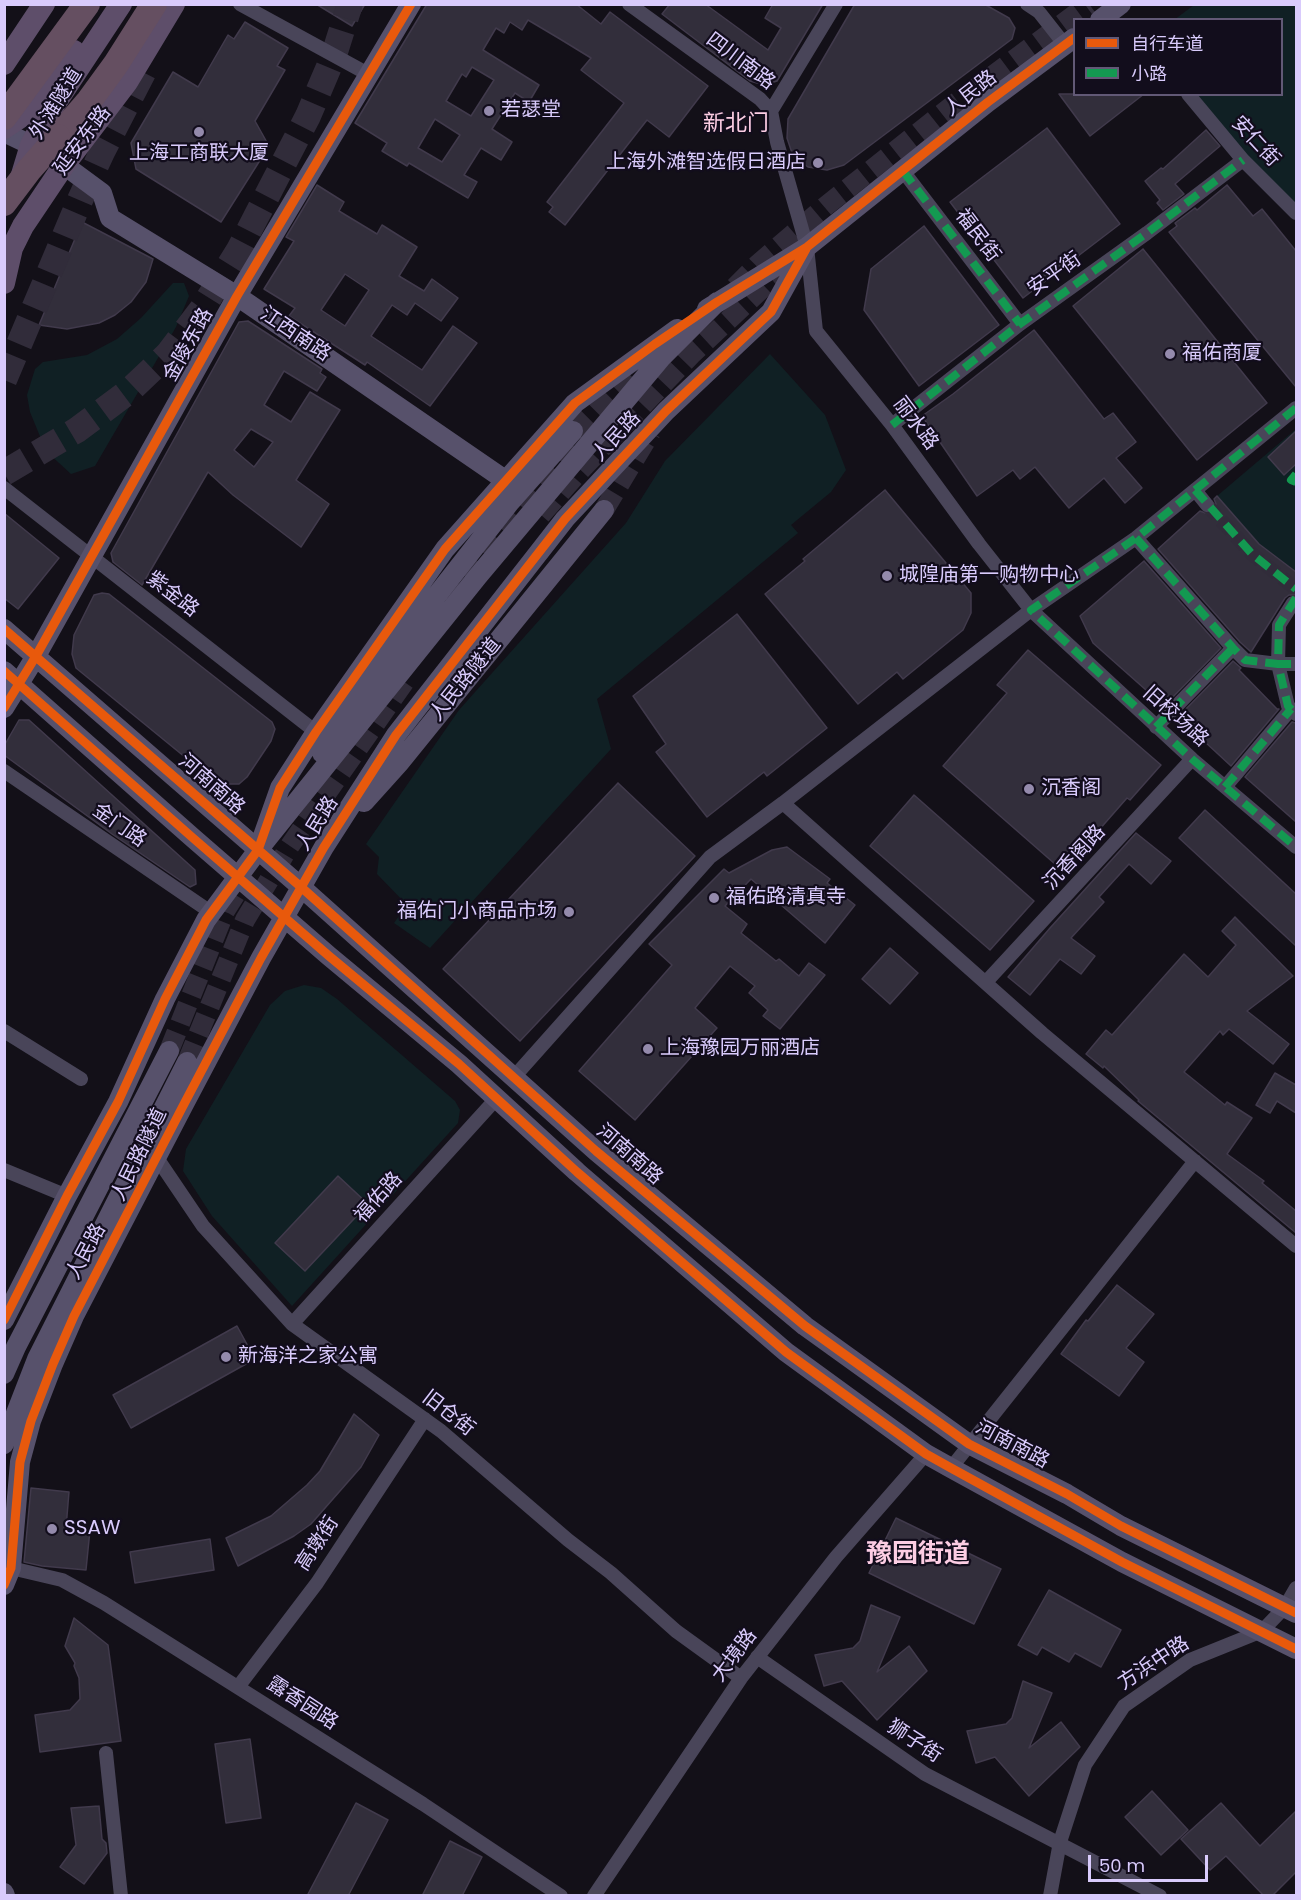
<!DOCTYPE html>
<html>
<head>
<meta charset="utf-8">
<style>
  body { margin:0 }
  #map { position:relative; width:1301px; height:1900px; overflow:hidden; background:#131018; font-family:Poppins,"Noto Sans SC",sans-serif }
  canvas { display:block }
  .frame { position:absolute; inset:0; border:6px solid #d9cbfc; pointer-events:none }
  .legend { position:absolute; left:1073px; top:18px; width:210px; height:78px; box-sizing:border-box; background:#120d1c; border:2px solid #625976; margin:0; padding:8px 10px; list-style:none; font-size:18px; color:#d9cbfc }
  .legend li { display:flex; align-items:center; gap:12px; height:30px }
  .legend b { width:30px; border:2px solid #625976 }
  .scale { position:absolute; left:1088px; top:1855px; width:120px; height:27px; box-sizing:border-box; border:3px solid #d9cbfc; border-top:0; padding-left:8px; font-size:18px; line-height:21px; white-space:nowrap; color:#d9cbfc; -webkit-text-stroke:4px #120d1c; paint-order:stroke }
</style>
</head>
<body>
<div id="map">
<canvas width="1301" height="1900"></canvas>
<div class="frame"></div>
<ul class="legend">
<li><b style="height:8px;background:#e8590c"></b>自行车道</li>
<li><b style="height:8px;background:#139951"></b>小路</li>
</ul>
<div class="scale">50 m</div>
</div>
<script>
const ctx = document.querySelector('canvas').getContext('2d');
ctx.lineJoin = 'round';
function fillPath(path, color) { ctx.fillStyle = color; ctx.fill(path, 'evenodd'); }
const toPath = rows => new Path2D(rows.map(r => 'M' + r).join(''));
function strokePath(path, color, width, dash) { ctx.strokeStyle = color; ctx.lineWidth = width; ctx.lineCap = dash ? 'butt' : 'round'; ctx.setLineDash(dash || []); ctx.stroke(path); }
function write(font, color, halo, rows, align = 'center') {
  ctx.font = font + ' Poppins,"Noto Sans SC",sans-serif'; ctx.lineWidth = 4.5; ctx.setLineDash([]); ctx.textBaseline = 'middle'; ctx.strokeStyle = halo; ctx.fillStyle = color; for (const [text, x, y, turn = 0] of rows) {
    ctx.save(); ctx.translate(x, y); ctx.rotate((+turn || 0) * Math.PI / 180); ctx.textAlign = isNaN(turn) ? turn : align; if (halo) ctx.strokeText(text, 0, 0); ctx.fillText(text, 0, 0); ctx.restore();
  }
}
const green = toPath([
  [1194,5,1296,5,1296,213,1188,95,1282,94,1282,20,1174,20],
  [173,283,184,283,189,296,176,327,95,466,71,474,46,451,30,412,27,395,35,369,43,362,87,355,117,339,141,318],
  [770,354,825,415,846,470,831,492,791,525,798,533,597,699,611,749,430,948,394,923,407,905,377,874,379,857,366,844,459,710,626,523,665,461],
  [1296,429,1296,572,1259,544,1217,496],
  [304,985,321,988,337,999,455,1101,460,1110,458,1123,292,1306,212,1216,183,1171,186,1149,270,1005,285,991]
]);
const building = toPath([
  [316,4,365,4,352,26,316,4],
  [427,4,576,4,601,24,610,12,708,86,669,137,647,120,565,225,549,212,553,207,547,202,624,103,581,70,591,58,560,39,528,20,522,30,510,22,504,33,496,28,483,50,539,85,529,102,515,93,492,129,512,142,501,160,481,148,464,175,477,182,468,198,409,163,407,166,382,151,387,143,355,123,427,4],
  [472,67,494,80,471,116,446,101,462,74,466,77,472,67],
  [435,119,460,135,442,162,418,148,435,119],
  [670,4,705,4,768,50,781,28,765,18,773,4,823,4,777,81,764,85,750,81,662,14,670,4],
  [855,4,984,4,1009,18,1015,28,1012,39,844,165,827,170,808,167,793,156,787,138,788,119,855,4],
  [245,22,288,48,277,66,285,70,255,121,269,146,221,222,136,169,131,143,173,72,198,87,228,35,234,39,245,22],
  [1059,94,1144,94,1090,136,1059,94],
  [1047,128,1120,224,1023,298,950,202,1047,128],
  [1206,130,1220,146,1175,184,1184,194,1163,210,1157,203,1160,200,1145,181,1161,168,1163,169,1206,130],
  [317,185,344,202,339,211,377,234,382,225,417,247,399,276,424,291,432,279,458,298,441,321,415,303,407,315,392,305,371,336,422,370,453,326,477,343,430,406,367,362,365,365,289,316,295,308,264,289,294,241,286,237,317,185],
  [345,274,369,290,345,326,321,310,345,274],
  [1227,185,1253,216,1262,209,1296,251,1296,387,1169,232,1177,226,1175,223,1195,208,1197,210,1227,185],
  [82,222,153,259,146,282,131,302,115,315,99,323,67,329,39,325,82,222],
  [924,226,999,325,919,386,864,310,871,269,924,226],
  [1143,249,1267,403,1197,460,1073,306,1143,249],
  [248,321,322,369,320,373,326,377,317,391,284,371,264,405,291,422,310,392,340,410,296,480,329,504,301,547,233,495,208,472,142,585,113,562,111,553,239,322,248,321],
  [251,429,273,442,254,467,234,450,251,429],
  [1034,330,1104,419,1113,413,1136,442,1116,458,1142,488,1125,503,1104,478,1069,508,1035,467,1020,479,1013,470,977,496,922,416,953,394,1034,330],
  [1296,431,1296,464,1284,475,1268,457,1296,431],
  [885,490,971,593,971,613,963,630,903,679,897,672,858,704,765,594,805,561,803,559,885,490],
  [1217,496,1259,544,1296,572,1296,595,1289,595,1285,598,1251,652,1240,642,1158,549,1200,511,1208,514,1213,512,1216,504,1214,499,1217,496],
  [4,513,59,558,18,609,4,598,4,513],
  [1144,561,1221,648,1164,706,1093,643,1080,616,1144,561],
  [102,593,109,594,272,722,275,729,271,741,247,777,239,784,225,784,213,780,76,668,72,654,74,635,94,595,102,593],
  [737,614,827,728,767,776,764,772,707,817,656,752,666,744,633,696,737,614],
  [1028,650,1161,765,1130,800,1127,798,1063,871,943,766,1007,693,997,685,1028,650],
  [1233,661,1241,668,1239,670,1277,709,1279,709,1231,766,1178,717,1233,661],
  [19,720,29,720,195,870,196,884,190,887,112,834,4,755,4,746,19,720],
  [1292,722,1296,723,1296,822,1245,777,1292,722],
  [618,783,695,856,520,1041,443,969,618,783],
  [914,795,1034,901,990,950,870,846,914,795],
  [1205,810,1296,894,1296,946,1179,838,1205,810],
  [1136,833,1171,861,1151,884,1129,864,1099,897,1104,902,1071,938,1095,956,1081,974,1060,959,1030,995,1008,977,1050,928,1136,833],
  [787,847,830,879,827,883,855,905,825,943,751,879,725,906,747,924,741,933,776,961,779,959,799,976,809,963,825,975,780,1029,763,1016,768,1010,749,993,755,986,730,966,695,1008,717,1028,635,1120,579,1071,672,965,649,944,724,869,729,873,772,850,787,847],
  [1235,917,1293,976,1247,1011,1289,1044,1273,1064,1229,1029,1223,1035,1220,1031,1184,1072,1225,1105,1227,1102,1252,1118,1227,1154,1264,1181,1262,1183,1296,1211,1296,1233,1138,1101,1139,1100,1104,1066,1103,1068,1086,1054,1106,1030,1112,1035,1184,954,1208,977,1236,945,1222,931,1235,917],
  [890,948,918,973,890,1004,862,979,890,948],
  [1275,1073,1296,1085,1296,1113,1277,1101,1270,1113,1256,1105,1275,1073],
  [338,1176,368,1204,305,1271,275,1243,338,1176],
  [1117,1285,1154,1314,1126,1348,1144,1362,1119,1396,1061,1354,1086,1320,1088,1321,1117,1285],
  [237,1326,255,1359,131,1428,113,1395,237,1326],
  [354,1414,379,1435,361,1467,311,1524,294,1536,238,1566,226,1538,271,1516,307,1485,320,1471,354,1414],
  [31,1488,69,1492,66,1528,90,1530,86,1570,42,1566,24,1562,31,1488],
  [896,1518,1001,1569,974,1624,869,1573,896,1518],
  [210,1539,214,1570,135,1583,130,1552,210,1539],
  [1049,1590,1121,1630,1101,1667,1075,1653,1069,1662,1042,1647,1037,1655,1018,1645,1049,1590],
  [871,1605,900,1617,877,1672,909,1646,927,1671,877,1720,842,1681,824,1686,815,1655,853,1648,860,1641,871,1605],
  [74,1618,108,1645,121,1741,40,1752,35,1715,70,1710,80,1699,79,1678,74,1666,75,1663,65,1646,74,1618],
  [1023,1681,1052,1693,1029,1748,1061,1722,1080,1747,1029,1796,995,1757,976,1763,967,1731,1006,1724,1012,1718,1023,1681],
  [250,1739,261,1818,226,1823,215,1744,250,1739],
  [1152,1791,1188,1830,1161,1855,1125,1817,1152,1791],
  [356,1803,388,1820,348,1896,307,1896,356,1803],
  [1221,1803,1260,1846,1296,1811,1296,1872,1272,1896,1264,1896,1226,1856,1210,1870,1181,1839,1221,1803],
  [99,1806,102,1839,106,1843,107,1853,84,1884,60,1867,76,1845,71,1808,99,1806],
  [450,1841,482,1857,462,1896,422,1896,450,1841]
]);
const streetTunnel = toPath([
  [1207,505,1252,554,1296,589]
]);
const secondaryTunnel = toPath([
  [735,287,758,264,827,205,953,105,1089,4],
  [573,431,639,365],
  [604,510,651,432],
  [541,515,578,473,691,355,767,284,791,264],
  [427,623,561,458,594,426],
  [169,1051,225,911,242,884],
  [187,1062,245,920,289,847,410,674]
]);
const highwayTunnel = toPath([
  [4,380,80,200,102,152,148,63],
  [4,473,77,430,128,392,168,354,202,309,239,250,308,116,334,55,350,4]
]);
const street = toPath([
  [240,4,368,74],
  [629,4,760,99,771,111,777,142,807,247,816,331,892,425,979,544,1031,610,1192,759,1296,847],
  [1027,4,1039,12,1065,45],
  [1188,94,1243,160,1296,213],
  [771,111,836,4],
  [903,171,1020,324],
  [892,425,1020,324,1147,233,1243,160],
  [4,488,316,732],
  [1195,490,1207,505],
  [1136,538,1233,648,1245,660,1278,664,1288,706,1296,714],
  [1293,603,1279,625,1278,664,1296,664],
  [1156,727,1233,648],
  [4,771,212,913],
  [1225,787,1291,709],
  [783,803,1042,1033,1296,1246],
  [986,982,1192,759],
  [4,1031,81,1079],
  [514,1077,710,857,783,803,1031,610,1136,538,1296,408],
  [157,1158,203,1226,292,1324,441,1431,568,1540,611,1573,676,1631,741,1678],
  [4,1170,67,1196],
  [292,1324,496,1099],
  [951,1468,1195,1161],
  [11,1568,62,1580,104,1603,423,1804,561,1896],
  [757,1657,925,1774,1160,1896],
  [238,1687,317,1583,425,1419],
  [106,1753,121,1896],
  [594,1896,741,1678,836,1557,926,1454],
  [1050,1896,1060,1842,1085,1765,1124,1706,1190,1660,1262,1631,1285,1607,1296,1588]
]);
const secondary = toPath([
  [1100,20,1121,4],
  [4,132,31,145,64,165,102,193,110,218,237,296,505,480],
  [707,309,807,247,988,102,1074,38],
  [4,629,301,887,596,1151,805,1326,969,1444,1067,1494,1121,1526,1296,1613],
  [4,671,193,838,329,956,459,1064,577,1172,786,1352,926,1454,951,1468,1122,1562,1296,1649],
  [4,708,36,656,237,296,411,4],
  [322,753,364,688,510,502,573,431],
  [364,802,400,762,604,510],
  [263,836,280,788,316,732,445,549,575,403,677,329],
  [4,1320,67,1196,118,1102,165,999,206,920,258,850,478,576,661,358,717,302],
  [4,1374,16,1347,169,1051],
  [4,1444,37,1359,187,1062],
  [4,1585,11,1568,20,1462,31,1421,53,1364,74,1316,183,1106,261,958,324,847,396,735,565,519,666,411,771,312,807,247],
  [4,1893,5,1896]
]);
const primary = toPath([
  [4,64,44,4],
  [4,128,25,114,36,102,74,51],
  [21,178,31,145,43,122,121,4],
  [4,283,12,248,23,226,64,165,127,82,174,4]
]);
const highway = toPath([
  [4,117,87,4],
  [58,137,89,101,116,64,154,4]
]);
const highwayBridge = toPath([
  [4,203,29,170,58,137]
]);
const quiet = toPath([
  [903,171,1020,324],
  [1296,408,1136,538,1031,610,1192,759,1296,847],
  [892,425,1020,324,1147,233,1243,160],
  [1296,474,1291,480,1296,482],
  [1195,490,1252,554,1296,589],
  [1136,538,1233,648,1245,660,1278,664,1288,706,1296,714],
  [1296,598,1279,625,1278,664,1296,664],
  [1156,727,1233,648],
  [1225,787,1291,709]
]);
const cycleway = toPath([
  [4,629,301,887,596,1151,805,1326,969,1444,1067,1494,1121,1526,1296,1613],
  [4,671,193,838,329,956,459,1064,577,1172,786,1352,926,1454,951,1468,1122,1562,1296,1649],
  [4,708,36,656,237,296,411,4],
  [4,1320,67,1196,118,1102,165,999,206,920,258,850,280,788,316,732,445,549,575,403,655,344,717,302,807,247,988,102,1074,38],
  [4,1585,11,1568,20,1462,31,1421,53,1364,74,1316,183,1106,261,958,324,847,396,735,565,519,666,411,771,312,806,249]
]);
const markers = [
  [489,111,6,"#948aac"],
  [199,132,6,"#948aac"],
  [818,163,6,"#948aac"],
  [1170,354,6,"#948aac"],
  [887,576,6,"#948aac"],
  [1029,789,6,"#948aac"],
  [714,898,6,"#948aac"],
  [569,912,6,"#948aac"],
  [648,1049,6,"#948aac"],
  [226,1357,6,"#948aac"],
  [52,1529,6,"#948aac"]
];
const streetNames = [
  ["四川南路",740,62,37],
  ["人民路",971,94,-38],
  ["外滩隧道",57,104,-58],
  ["延安东路",83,141,-53],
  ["安仁街",1255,142,47],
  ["福民街",977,236,53],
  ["安平街",1055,275,-35],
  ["江西南路",295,335,34],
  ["金陵东路",189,345,-61],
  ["丽水路",915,424,53],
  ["人民路",617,437,-47],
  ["紫金路",172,595,38],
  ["人民路隧道",466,680,-51],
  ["旧校场路",1175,717,42],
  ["河南南路",211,785,41],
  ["人民路",318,824,-58],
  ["金门路",119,826,35],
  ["沉香阁路",1075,858,-47],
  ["人民路隧道",140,1155,-64],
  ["河南南路",629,1155,41],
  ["福佑路",379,1198,-48],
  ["人民路",87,1252,-62],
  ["旧仓街",448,1414,38],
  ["河南南路",1012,1445,28],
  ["高墩街",318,1544,-57],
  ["大境路",735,1656,-53],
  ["方浜中路",1154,1664,-33],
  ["露香园路",302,1704,33],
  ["狮子街",914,1742,33]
];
const poiNames = [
  ["若瑟堂",501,111],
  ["上海工商联大厦",199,154,"center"],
  ["上海外滩智选假日酒店",806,163,"right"],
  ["福佑商厦",1182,354],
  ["城隍庙第一购物中心",899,576],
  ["沉香阁",1041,789],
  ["福佑路清真寺",726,898],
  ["福佑门小商品市场",557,912,"right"],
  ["上海豫园万丽酒店",660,1049],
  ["新海洋之家公寓",238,1357],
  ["SSAW",64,1529]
];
const quarterNames = [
  ["新北门",736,124]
];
const districtNames = [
  ["豫园街道",918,1555]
];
fillPath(green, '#102024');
fillPath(building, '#322e3b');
strokePath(building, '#413a4c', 1.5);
strokePath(streetTunnel, '#312c3a', 14, [14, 7]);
strokePath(secondaryTunnel, '#312c3a', 20, [20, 10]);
strokePath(highwayTunnel, '#312c3a', 26, [26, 13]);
strokePath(street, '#494559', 14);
strokePath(secondary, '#57516b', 20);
strokePath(primary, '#5e4e6a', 22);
strokePath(highway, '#654f61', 26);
strokePath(highwayBridge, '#654f61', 26);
strokePath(quiet, '#139951', 8, [15, 8]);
strokePath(cycleway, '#e8590c', 9);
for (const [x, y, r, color] of markers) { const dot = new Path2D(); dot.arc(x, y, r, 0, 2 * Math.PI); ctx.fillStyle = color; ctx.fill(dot); strokePath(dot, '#120d1c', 2); }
write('20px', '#d9cbfc', '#120d1c', streetNames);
write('20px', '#d9cbfc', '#120d1c', poiNames, 'left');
write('22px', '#fccde3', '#120d1c', quarterNames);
write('bold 26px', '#fccde3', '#120d1c', districtNames);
</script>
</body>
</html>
